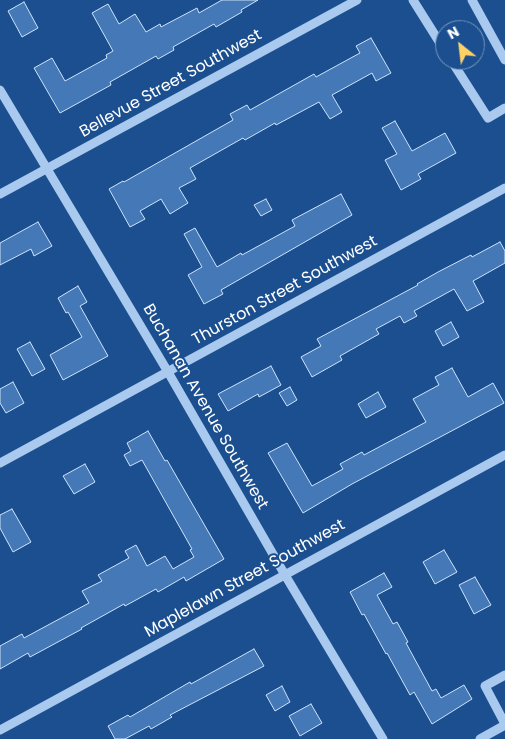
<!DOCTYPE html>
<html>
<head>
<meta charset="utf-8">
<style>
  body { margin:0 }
  #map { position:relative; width:505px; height:739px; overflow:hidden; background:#1b4f8f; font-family:Poppins,sans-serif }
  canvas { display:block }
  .north { position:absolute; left:435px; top:20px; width:50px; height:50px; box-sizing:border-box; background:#1b4f8f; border:1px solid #7695bc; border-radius:50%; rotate:331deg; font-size:14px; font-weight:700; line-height:20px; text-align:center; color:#fff }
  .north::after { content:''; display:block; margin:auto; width:18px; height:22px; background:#ffd166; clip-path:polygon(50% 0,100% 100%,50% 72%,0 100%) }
</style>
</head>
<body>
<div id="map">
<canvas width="505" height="739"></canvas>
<div class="north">N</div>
</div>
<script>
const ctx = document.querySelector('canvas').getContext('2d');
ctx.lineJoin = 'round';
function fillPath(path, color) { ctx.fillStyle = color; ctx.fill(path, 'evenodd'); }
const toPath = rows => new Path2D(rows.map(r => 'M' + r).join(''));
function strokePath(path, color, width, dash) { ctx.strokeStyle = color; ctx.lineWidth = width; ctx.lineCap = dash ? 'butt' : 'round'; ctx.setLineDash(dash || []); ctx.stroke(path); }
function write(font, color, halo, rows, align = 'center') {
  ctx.font = font + ' Poppins,sans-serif'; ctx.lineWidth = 4; ctx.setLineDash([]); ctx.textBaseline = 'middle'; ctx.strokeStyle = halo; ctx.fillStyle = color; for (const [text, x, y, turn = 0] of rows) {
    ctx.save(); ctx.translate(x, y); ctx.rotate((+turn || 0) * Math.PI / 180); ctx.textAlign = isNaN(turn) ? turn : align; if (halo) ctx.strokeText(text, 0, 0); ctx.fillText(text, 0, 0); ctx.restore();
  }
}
const building = toPath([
  [222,0,258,0,241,10,242,12,216,27,214,24,173,47,174,50,158,59,156,56,110,82,111,85,60,113,34,68,52,58,65,81,107,58,106,55,113,51,92,13,108,4,119,24,135,14,146,32,160,24,161,27,197,8,199,13,222,0],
  [24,2,38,28,22,37,8,11,24,2],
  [371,38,391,73,376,81,372,73,332,95,342,112,330,119,319,102,276,125,275,123,245,140,243,138,190,168,196,179,179,188,188,203,170,214,161,199,140,211,145,219,130,227,109,189,123,181,124,182,233,120,230,114,247,105,250,110,314,74,316,77,360,53,356,46,371,38],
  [395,121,412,151,445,133,456,153,418,174,421,179,401,190,385,160,397,154,382,128,395,121],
  [341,194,352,215,221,290,223,294,204,304,188,275,202,267,184,234,195,228,217,267,241,253,242,255,295,226,292,220,341,194],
  [266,199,272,210,261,216,254,205,266,199],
  [38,222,52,246,34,256,31,249,0,265,0,243,38,222],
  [500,242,505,251,505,263,473,281,484,302,467,311,454,289,414,311,417,316,404,323,400,316,376,329,379,334,340,356,342,360,312,377,301,357,321,346,317,339,418,285,417,284,438,272,471,255,472,257,500,242],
  [78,286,87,302,80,306,108,356,63,380,50,355,82,337,68,312,66,313,58,298,78,286],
  [451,322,459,337,443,346,435,331,451,322],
  [30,342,45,369,32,376,17,349,30,342],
  [271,366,281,385,259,397,258,394,228,411,218,394,271,366],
  [452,368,468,397,493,383,504,403,352,484,303,513,268,453,287,443,312,486,343,469,340,464,362,452,364,455,426,422,413,399,439,385,435,377,452,368],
  [13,382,24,403,6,413,0,403,0,389,13,382],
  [290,387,297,400,287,406,279,393,290,387],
  [378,392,386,407,366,418,358,404,378,392],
  [148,431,165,461,167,460,224,559,186,581,184,577,158,592,156,589,125,606,124,604,81,628,82,629,30,657,28,653,0,669,0,646,22,634,24,638,89,603,82,591,102,581,98,575,129,558,125,551,136,545,147,566,165,556,173,569,194,557,190,550,192,549,142,460,130,466,124,455,131,451,127,443,148,431],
  [85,464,95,482,74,494,63,476,85,464],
  [12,509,31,542,13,552,0,528,0,515,12,509],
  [444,550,457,572,435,584,423,562,444,550],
  [384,573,392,587,377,595,393,624,397,622,408,642,406,643,432,691,436,689,441,698,464,685,472,699,432,724,414,692,410,695,387,653,386,654,364,614,362,615,350,592,384,573],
  [475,577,491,605,474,614,459,585,475,577],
  [254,649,264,666,170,715,172,717,151,729,149,726,125,739,115,739,108,726,128,715,130,717,190,682,191,684,254,649],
  [282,686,290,702,275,711,266,695,282,686],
  [311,704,322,723,300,736,289,716,311,704]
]);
const minor = toPath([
  [413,0,445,51],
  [472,0,505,60],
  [451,60,488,118,505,108],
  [0,90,168,372,285,575,383,739],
  [0,194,357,0],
  [0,463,505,188],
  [505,675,485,686,505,724],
  [0,730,505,455],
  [480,739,505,725]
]);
const streetNames = [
  ["Bellevue Street Southwest",171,84,-29],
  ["Thurston Street Southwest",285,291,-29],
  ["Buchanan Avenue Southwest",205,407,60],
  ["Maplelawn Street Southwest",245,579,-29]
];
fillPath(building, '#4478b7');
strokePath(building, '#cfe3fa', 1);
strokePath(minor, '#a9c9ee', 9);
write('16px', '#fff', '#1b4f8f', streetNames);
</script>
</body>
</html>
